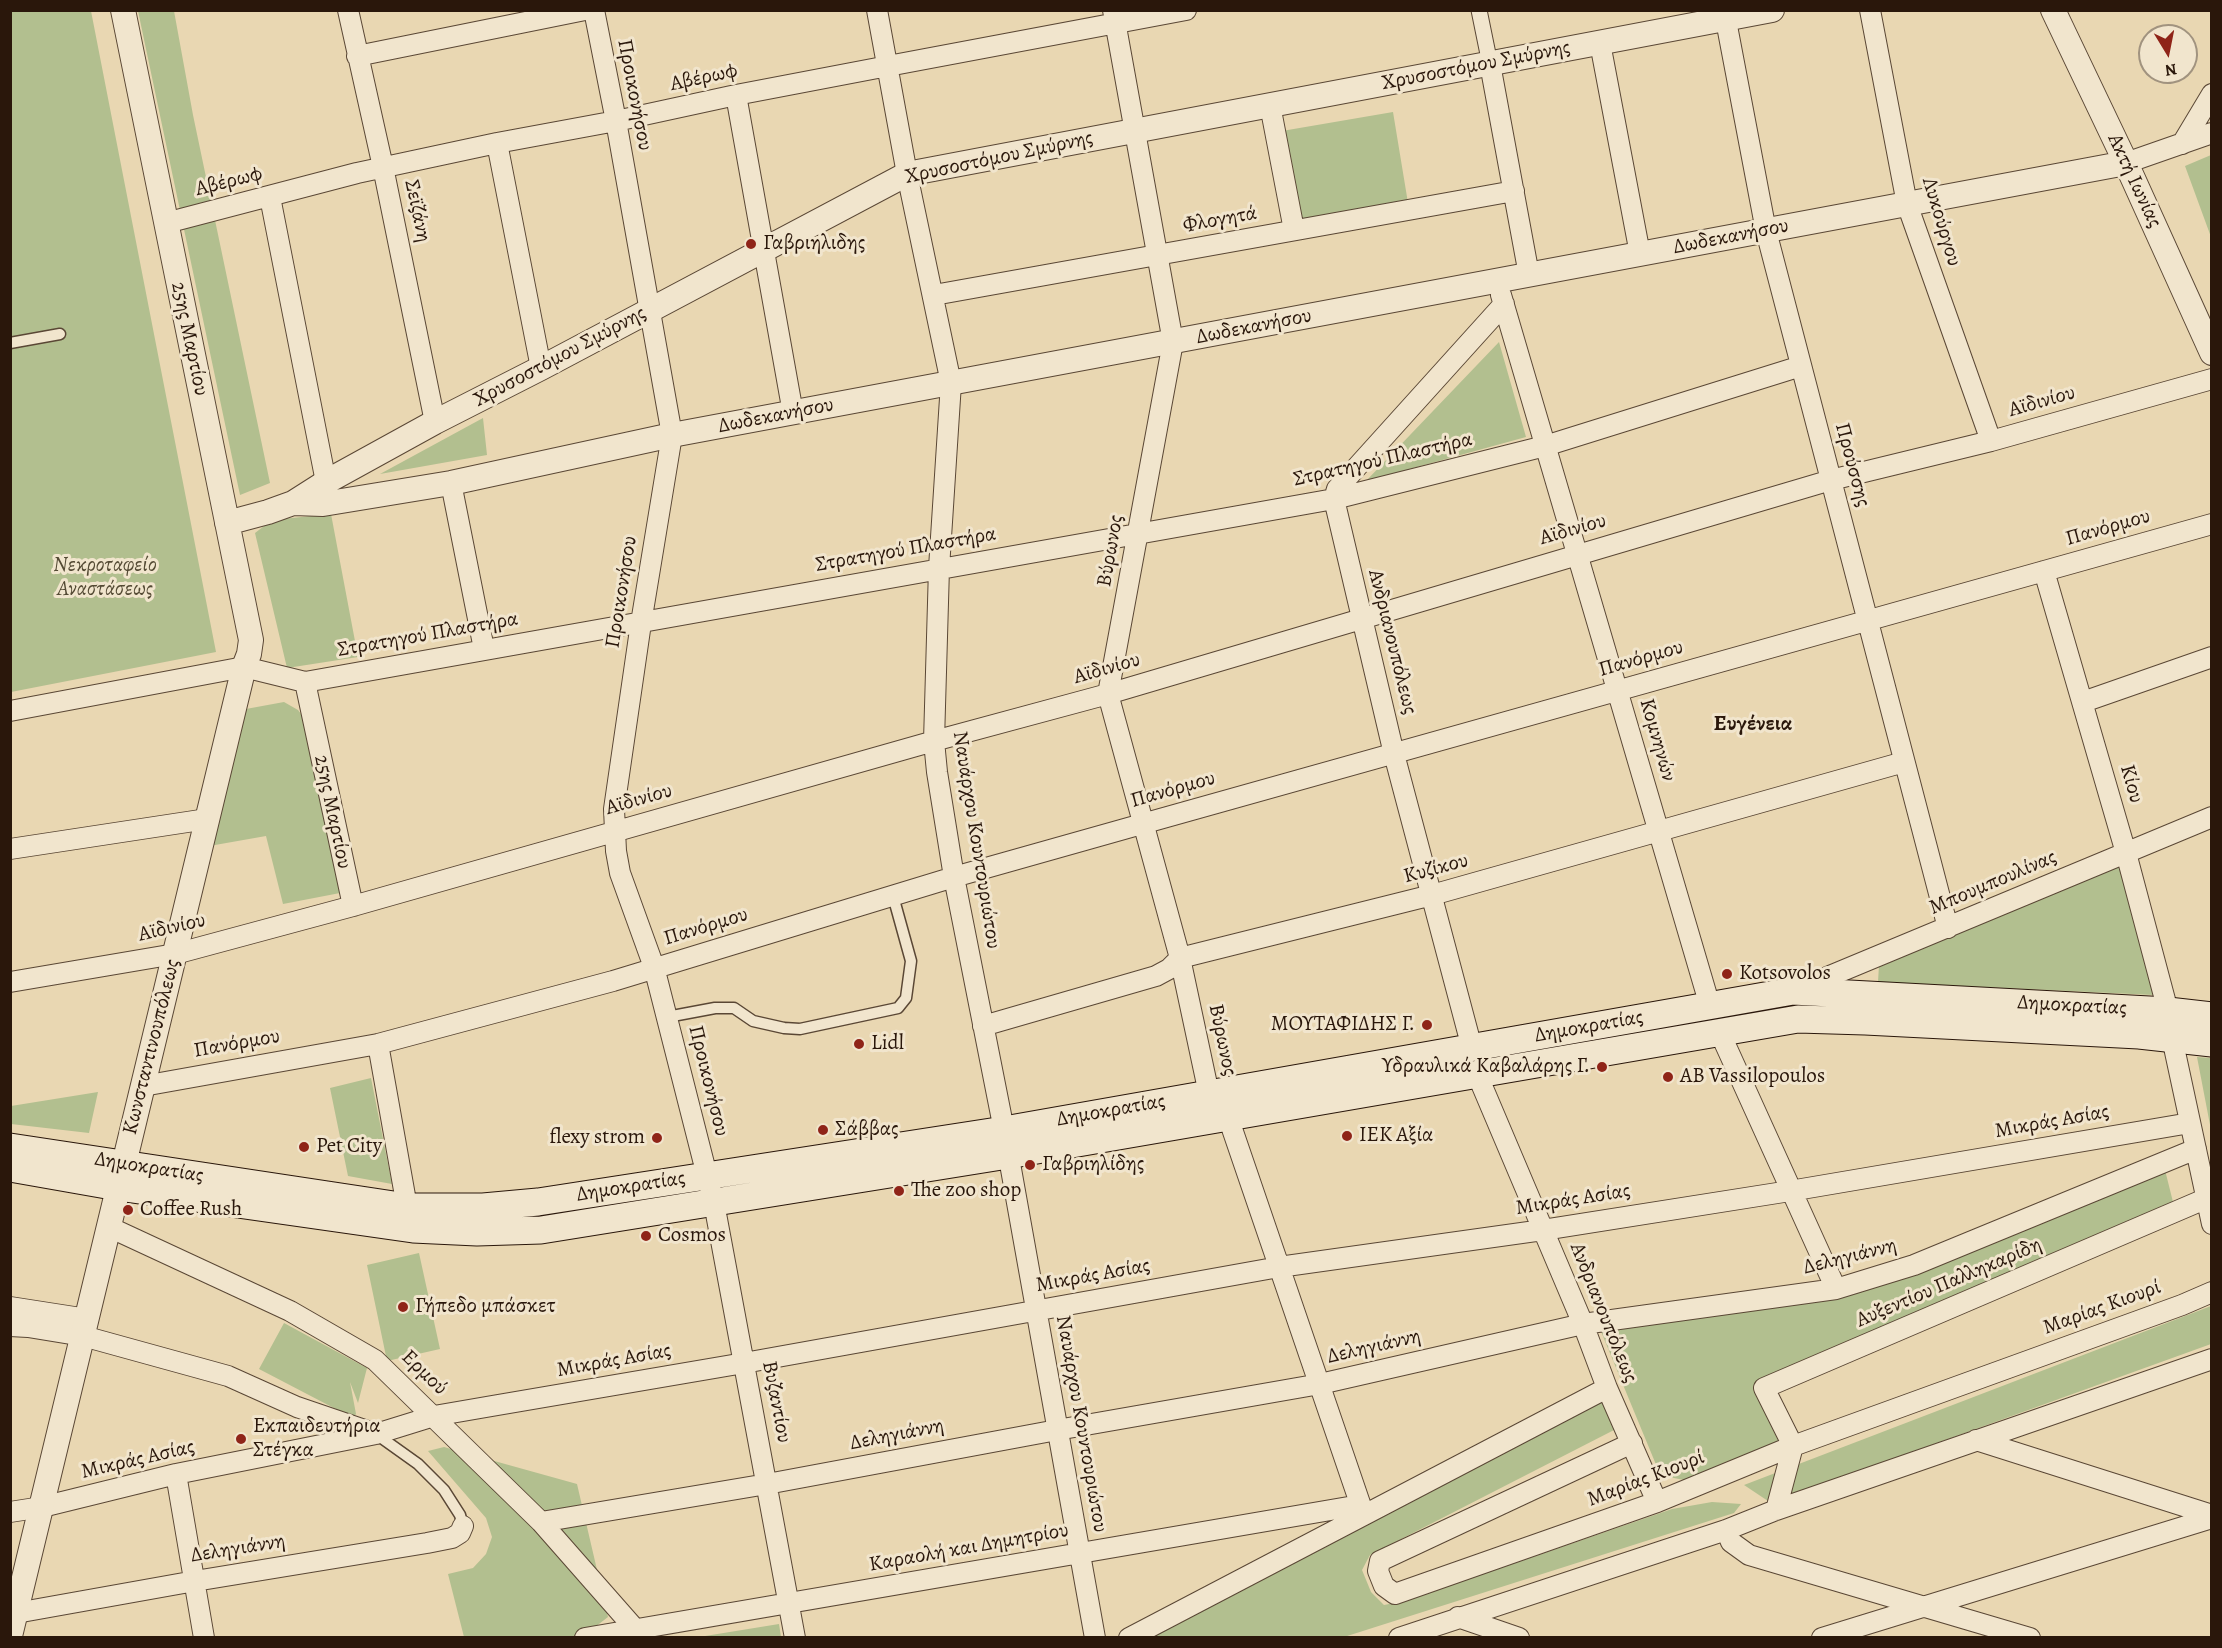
<!DOCTYPE html>
<html>
<head>
<meta charset="utf-8">
<style>
  body { margin:0 }
  #map { position:relative; width:2222px; height:1648px; overflow:hidden; background:#e9d7b2; font-family:Alegreya,serif }
  canvas { display:block }
  .frame { position:absolute; inset:0; border:12px solid #2a170b; pointer-events:none }
  .north { position:absolute; left:2138px; top:24px; width:60px; height:60px; box-sizing:border-box; background:#f1e5cd; border:2px solid #a1937f; border-radius:50%; rotate:170deg; font-size:16px; font-weight:700; line-height:24px; text-align:center; color:#2a170b }
  .north::after { content:''; display:block; margin:auto; width:21px; height:27px; background:#8f2418; clip-path:polygon(50% 0,100% 100%,50% 72%,0 100%) }
</style>
</head>
<body>
<div id="map">
<canvas width="2222" height="1648"></canvas>
<div class="frame"></div>
<div class="north">N</div>
</div>
<script>
const ctx = document.querySelector('canvas').getContext('2d');
ctx.lineJoin = 'round';
function fillPath(path, color) { ctx.fillStyle = color; ctx.fill(path, 'evenodd'); }
const toPath = rows => new Path2D(rows.map(r => 'M' + r).join(''));
function strokePath(path, color, width, dash) { ctx.strokeStyle = color; ctx.lineWidth = width; ctx.lineCap = dash ? 'butt' : 'round'; ctx.setLineDash(dash || []); ctx.stroke(path); }
function write(font, color, halo, rows, align = 'center') {
  ctx.font = font + ' Alegreya,serif'; ctx.lineWidth = 6; ctx.setLineDash([]); ctx.textBaseline = 'middle'; ctx.strokeStyle = halo; ctx.fillStyle = color; for (const [text, x, y, turn = 0] of rows) {
    ctx.save(); ctx.translate(x, y); ctx.rotate((+turn || 0) * Math.PI / 180); ctx.textAlign = isNaN(turn) ? turn : align; if (halo) ctx.strokeText(text, 0, 0); ctx.fillText(text, 0, 0); ctx.restore();
  }
}
const green = toPath([
  [11,11,91,11,216,652,11,692],
  [138,11,174,11,193,115,270,483,240,495],
  [1393,112,1408,203,1297,222,1282,131],
  [2211,155,2211,237,2185,166],
  [1499,342,1526,437,1366,481],
  [483,418,487,455,380,474],
  [331,514,358,657,287,668,255,533,272,520],
  [284,702,298,710,305,719,340,893,283,904,266,836,198,848,235,711],
  [2124,859,2157,984,2153,995,1878,982,1879,965],
  [2197,1057,2211,1058,2211,1130],
  [371,1078,392,1184,348,1176,330,1088],
  [98,1092,89,1133,11,1124,11,1106],
  [2164,1166,2174,1206,1753,1386,1783,1441,1689,1481,1669,1477,1657,1467,1600,1329,1837,1297],
  [419,1253,440,1349,387,1361,367,1265],
  [2211,1306,2211,1344,1771,1503,1744,1485],
  [284,1323,367,1368,358,1403,350,1382,356,1414,353,1418,259,1369],
  [1602,1395,1616,1429,1370,1555,1362,1570,1371,1592,1384,1605,1405,1601,1672,1509,1712,1502,1741,1504,1734,1513,1344,1637,1136,1638],
  [444,1447,577,1484,608,1617,582,1637,464,1637,448,1574,473,1568,486,1554,492,1537,486,1518,428,1451],
  [779,1624,781,1637,699,1637]
]);
const service = toPath([
  [10,343,60,334],
  [667,1017,715,1008,734,1008,753,1021,784,1028,800,1029,898,1008,906,998,911,961,893,896],
  [376,1434,418,1464,444,1490,460,1515,463,1526]
]);
const pedestrian = toPath([
  [1479,10,1490,64]
]);
const minor = toPath([
  [348,10,383,167,435,422],
  [594,10,616,121,672,435,641,623,614,809,616,851,620,873,654,967,714,1203,795,1638],
  [877,10,907,174,951,383,939,568,934,741,937,772,954,877,1004,1130,1095,1638],
  [1113,10,1173,342,1108,694,1180,958,1209,1094],
  [1724,10,1766,231,1948,928],
  [1870,10,1907,204,1991,441],
  [1600,43,1640,254],
  [357,56,585,10],
  [1490,64,1529,275],
  [736,95,793,413],
  [1270,105,1294,230],
  [497,143,541,368],
  [2182,144,2212,94],
  [2126,163,2212,133],
  [270,197,326,482],
  [166,223,357,173,497,143,616,121,736,95,888,66,1186,10],
  [934,295,1514,191],
  [1501,295,1710,1006],
  [451,483,484,649],
  [2044,571,2126,853,2168,1011],
  [305,682,353,906],
  [2083,702,2212,657],
  [10,711,244,667,305,682,1334,499,1545,446,1801,366],
  [10,849,207,819],
  [10,982,175,954,353,906,934,741,1108,694,1831,480,1991,441,2212,379],
  [1801,988,2212,817],
  [983,1026,1156,976,1169,969,1180,958,1432,895,1904,762],
  [1720,1033,1836,1289],
  [2172,1038,2212,1224],
  [378,1044,407,1207],
  [1472,1048,1394,754,1334,499,1337,489,1504,304],
  [1477,1074,1583,1324,1607,1388,1657,1502],
  [143,1086,378,1044,613,981,954,877,1142,824,2212,524],
  [1228,1117,1364,1515],
  [109,1227,290,1311,375,1360,541,1522,643,1638],
  [10,1307,87,1319],
  [10,1326,28,1327,83,1336,228,1376,297,1407,376,1434],
  [1976,1440,2212,1515],
  [1632,1443,1380,1561,1378,1571,1384,1586,1395,1594,1657,1502,1793,1446,2182,1305,2212,1292],
  [176,1474,204,1638],
  [1776,1510,1793,1446,1764,1388,2212,1196],
  [10,1512,42,1507,176,1474,376,1434,434,1416,492,1406,744,1363,1279,1267,1543,1230,1790,1191,2190,1123],
  [541,1522,767,1484,1057,1430,1320,1384,1583,1324,1836,1289,1914,1265,2196,1149],
  [1726,1530,1731,1542,1749,1555,2030,1638],
  [16,1613,195,1581,427,1543,452,1538,460,1533,463,1526],
  [1458,1617,1519,1638],
  [585,1638,1360,1505],
  [1129,1638,1607,1388],
  [1399,1638,1726,1530,1776,1510,2212,1359],
  [1822,1638,2212,1518]
]);
const tertiary = toPath([
  [2053,10,2126,163,2212,353],
  [293,503,323,504,451,483,672,435,2126,163],
  [227,523,268,512,293,503,326,482,435,422,541,368,907,174,1772,10],
  [10,1636,244,667,249,654,251,640,123,10]
]);
const secondary = toPath([
  [10,1147,407,1207,483,1207,538,1202,1004,1130,1793,991,2168,1011,2212,1016],
  [10,1168,118,1187,413,1229,477,1232,541,1230,1008,1155,1798,1019,1865,1021,2139,1035,2212,1043]
]);
const markers = [
  [751,244,6,"#8f2418"],
  [1727,974,6,"#8f2418"],
  [1427,1025,6,"#8f2418"],
  [859,1044,6,"#8f2418"],
  [1602,1067,6,"#8f2418"],
  [1668,1077,6,"#8f2418"],
  [823,1130,6,"#8f2418"],
  [1347,1136,6,"#8f2418"],
  [657,1138,6,"#8f2418"],
  [304,1147,6,"#8f2418"],
  [1030,1165,6,"#8f2418"],
  [899,1191,6,"#8f2418"],
  [128,1210,6,"#8f2418"],
  [646,1236,6,"#8f2418"],
  [403,1307,6,"#8f2418"],
  [241,1439,6,"#8f2418"]
];
const streetNames = [
  ["Χρυσοστόμου Σμύρνης",1476,66,-11],
  ["Αβέρωφ",704,78,-12],
  ["Προικονήσου",634,95,79],
  ["Χρυσοστόμου Σμύρνης",999,158,-12],
  ["Ακτή Ιωνίας",2134,181,65],
  ["Αβέρωφ",229,182,-14],
  ["Σεϊζάνη",417,211,78],
  ["Φλογητά",1220,220,-10],
  ["Λυκούργου",1941,222,73],
  ["Δωδεκανήσου",1731,237,-11],
  ["Δωδεκανήσου",1254,327,-11],
  ["25ης Μαρτίου",189,339,78],
  ["Χρυσοστόμου Σμύρνης",560,357,-28],
  ["Αϊδινίου",2042,402,-16],
  ["Δωδεκανήσου",776,416,-11],
  ["Στρατηγού Πλαστήρα",1383,460,-13],
  ["Προύσσης",1852,465,75],
  ["Πανόρμου",2108,528,-16],
  ["Αϊδινίου",1573,530,-16],
  ["Στρατηγού Πλαστήρα",906,550,-10],
  ["Βύρωνος",1111,551,-80],
  ["Προικονήσου",622,592,-81],
  ["Στρατηγού Πλαστήρα",428,635,-10],
  ["Ανδριανουπόλεως",1392,642,76],
  ["Πανόρμου",1641,659,-16],
  ["Αϊδινίου",1107,669,-16],
  ["Κομνηνών",1657,740,74],
  ["Κίου",2131,784,74],
  ["Πανόρμου",1173,790,-16],
  ["Αϊδινίου",639,800,-16],
  ["25ης Μαρτίου",332,812,78],
  ["Ναυάρχου Κουντουριώτου",976,840,81],
  ["Κυζίκου",1436,869,-15],
  ["Μπουμπουλίνας",1993,883,-23],
  ["Πανόρμου",706,927,-17],
  ["Αϊδινίου",172,928,-13],
  ["Δημοκρατίας",2072,1006,3],
  ["Δημοκρατίας",1589,1027,-10],
  ["Βύρωνος",1222,1040,78],
  ["Πανόρμου",237,1044,-10],
  ["Κωνσταντινουπόλεως",152,1047,-76],
  ["Προικονήσου",708,1081,76],
  ["Δημοκρατίας",1111,1111,-10],
  ["Μικράς Ασίας",2052,1122,-10],
  ["Δημοκρατίας",149,1168,9],
  ["Δημοκρατίας",631,1187,-9],
  ["Μικράς Ασίας",1573,1200,-9],
  ["Δεληγιάννη",1850,1257,-14],
  ["Μικράς Ασίας",1093,1276,-10],
  ["Αυξεντίου Παλληκαρίδη",1949,1283,-23],
  ["Μαρίας Κιουρί",2102,1308,-20],
  ["Ανδριανουπόλεως",1603,1313,68],
  ["Δεληγιάννη",1374,1347,-13],
  ["Μικράς Ασίας",614,1361,-10],
  ["Ερμού",424,1373,44],
  ["Βυζαντίου",776,1402,79],
  ["Ναυάρχου Κουντουριώτου",1081,1424,80],
  ["Δεληγιάννη",897,1435,-11],
  ["Μικράς Ασίας",138,1460,-13],
  ["Μαρίας Κιουρί",1646,1479,-21],
  ["Καραολή και Δημητρίου",969,1548,-10],
  ["Δεληγιάννη",238,1549,-9]
];
const poiNames = [
  ["Γαβριηλιδης",763,244],
  ["Kotsovolos",1739,974],
  ["ΜΟΥΤΑΦΙΔΗΣ Γ.",1415,1025,"right"],
  ["Lidl",871,1044],
  ["Υδραυλικά Καβαλάρης Γ.",1590,1067,"right"],
  ["AB Vassilopoulos",1680,1077],
  ["Σάββας",835,1130],
  ["ΙΕΚ Αξία",1359,1136],
  ["flexy strom",645,1138,"right"],
  ["Pet City",316,1147],
  ["Γαβριηλίδης",1042,1165],
  ["The zoo shop",911,1191],
  ["Coffee Rush",140,1210],
  ["Cosmos",658,1236],
  ["Γήπεδο μπάσκετ",415,1307],
  ["Εκπαιδευτήρια",253,1427],
  ["Στέγκα",253,1451]
];
const parkNames = [
  ["Νεκροταφείο",105,566],
  ["Αναστάσεως",105,590]
];
const neighbourhoodNames = [
  ["Ευγένεια",1753,725]
];
fillPath(green, '#b2bf8f');
strokePath(service, '#5a4735', 13);
strokePath(pedestrian, '#5a4735', 17);
strokePath(minor, '#5a4735', 22);
strokePath(tertiary, '#5a4735', 26);
strokePath(secondary, '#2a170b', 29);
strokePath(service, '#f1e5cd', 10);
strokePath(pedestrian, '#f1e5cd', 15);
strokePath(minor, '#f1e5cd', 20);
strokePath(tertiary, '#f1e5cd', 24);
strokePath(secondary, '#f1e5cd', 27);
for (const [x, y, r, color] of markers) { const dot = new Path2D(); dot.arc(x, y, r, 0, 2 * Math.PI); ctx.fillStyle = color; ctx.fill(dot); strokePath(dot, '#f1e5cd', 2); }
write('21px', '#2a170b', '#f1e5cd', streetNames);
write('21px', '#2a170b', '#f1e5cd', poiNames, 'left');
write('italic 21px', '#534933', '#f1e5cd', parkNames);
write('bold 22px', '#2a170b', '#f1e5cd', neighbourhoodNames);
</script>
</body>
</html>
